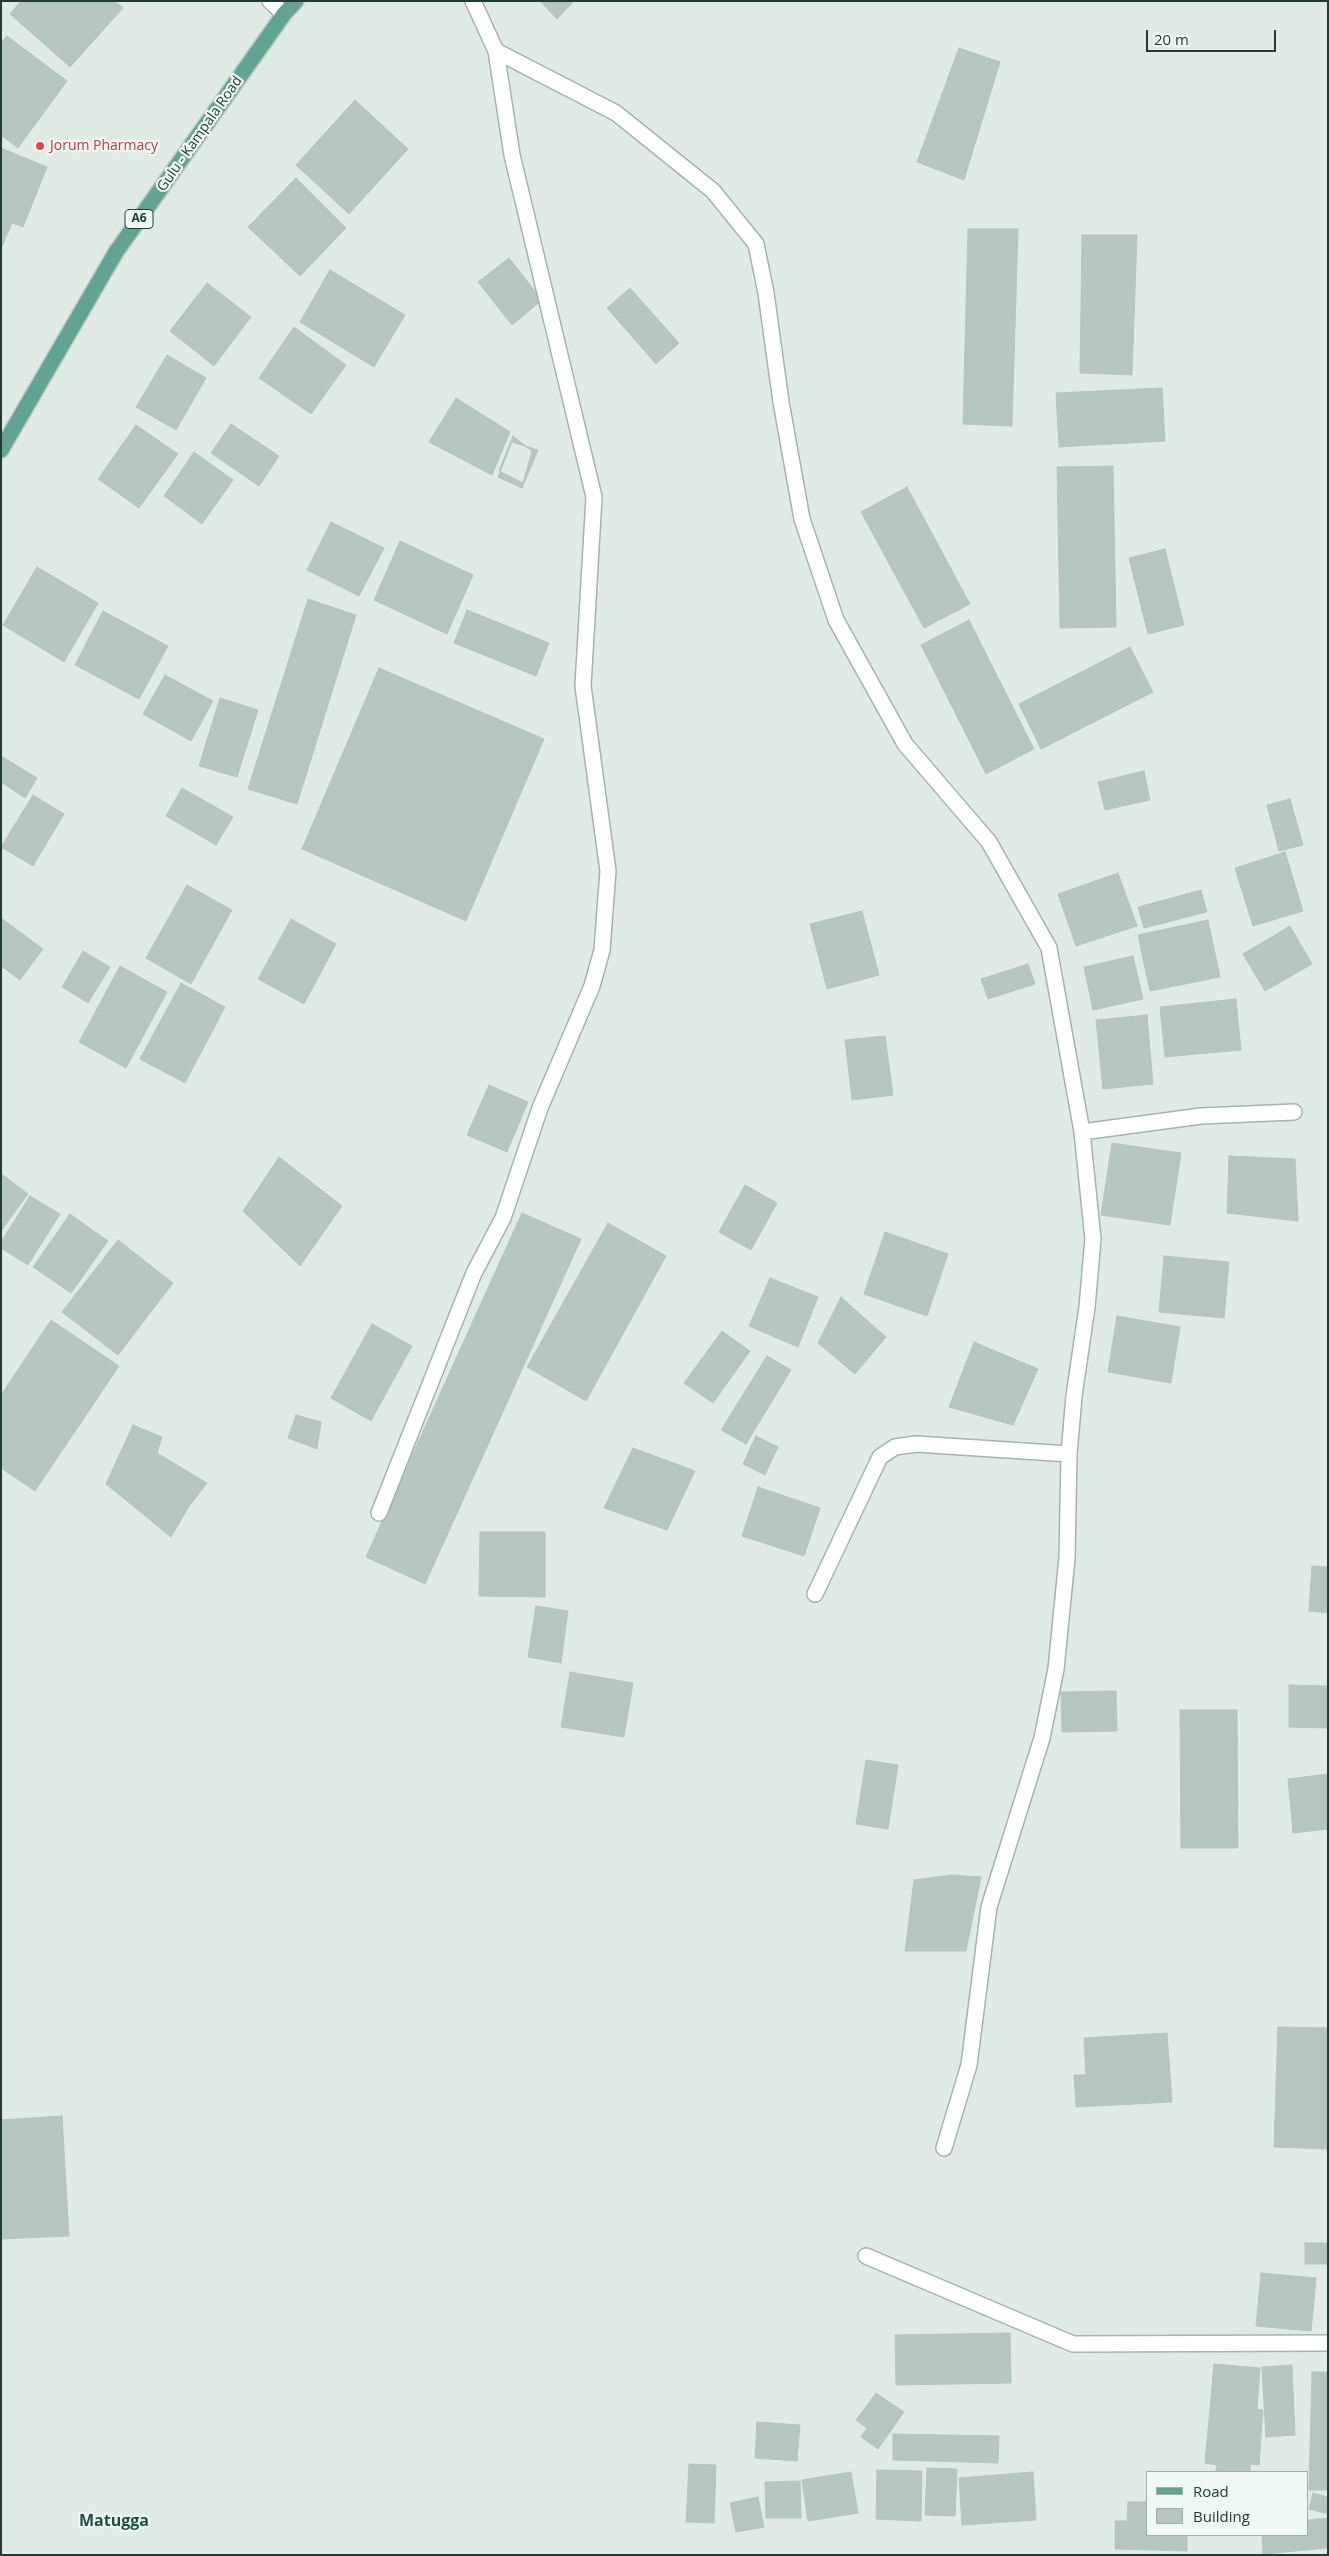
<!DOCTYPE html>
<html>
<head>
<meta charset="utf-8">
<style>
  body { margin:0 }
  #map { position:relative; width:1329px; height:2556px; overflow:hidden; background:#e0ebe6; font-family:"Open Sans",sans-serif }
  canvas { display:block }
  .frame { position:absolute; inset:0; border:2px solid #203c35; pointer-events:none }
  .legend { position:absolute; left:1146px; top:2471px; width:162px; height:65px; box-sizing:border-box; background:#f0f8f4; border:1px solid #9dada8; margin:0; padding:6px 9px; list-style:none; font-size:15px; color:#203c35 }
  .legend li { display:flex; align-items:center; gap:10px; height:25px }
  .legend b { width:25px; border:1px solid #9dada8 }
  .scale { position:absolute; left:1146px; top:30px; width:130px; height:22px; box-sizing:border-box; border:2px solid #203c35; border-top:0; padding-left:6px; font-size:15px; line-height:18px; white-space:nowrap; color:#203c35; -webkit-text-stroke:4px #f0f8f4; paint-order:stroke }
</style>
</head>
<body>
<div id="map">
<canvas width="1329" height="2556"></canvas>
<div class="frame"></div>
<ul class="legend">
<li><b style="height:6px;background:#63a393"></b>Road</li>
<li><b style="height:14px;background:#b5c6bf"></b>Building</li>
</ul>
<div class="scale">20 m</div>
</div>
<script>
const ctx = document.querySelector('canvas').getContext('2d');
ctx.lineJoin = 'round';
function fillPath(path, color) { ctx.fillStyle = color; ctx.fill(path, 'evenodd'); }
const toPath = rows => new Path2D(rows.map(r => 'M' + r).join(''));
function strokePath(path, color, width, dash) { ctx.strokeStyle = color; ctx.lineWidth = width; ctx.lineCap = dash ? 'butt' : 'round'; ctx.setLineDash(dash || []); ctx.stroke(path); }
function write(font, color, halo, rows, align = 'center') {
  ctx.font = font + ' "Open Sans",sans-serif'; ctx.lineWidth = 4.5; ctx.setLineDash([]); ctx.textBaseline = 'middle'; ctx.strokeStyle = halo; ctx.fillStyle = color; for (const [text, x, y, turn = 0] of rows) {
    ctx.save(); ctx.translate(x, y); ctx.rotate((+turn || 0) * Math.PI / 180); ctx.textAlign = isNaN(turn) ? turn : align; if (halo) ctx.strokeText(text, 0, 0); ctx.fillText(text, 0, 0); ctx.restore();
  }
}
const building = toPath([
  [21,1,115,1,123,8,70,67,10,14,21,1],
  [540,1,574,1,557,19,540,1],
  [7,36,67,81,18,148,1,135,1,43,7,36],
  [959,48,1000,62,964,180,917,162,959,48],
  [355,100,408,149,349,214,296,165,355,100],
  [1,148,47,167,23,227,12,223,1,249,1,148],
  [296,178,346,228,300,276,248,227,296,178],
  [968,229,1018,229,1012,426,963,424,968,229],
  [1082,235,1137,235,1132,375,1080,373,1082,235],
  [509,258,542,300,512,325,478,282,509,258],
  [330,270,405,315,374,367,300,322,330,270],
  [207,283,251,317,214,366,170,331,207,283],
  [630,288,679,343,656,364,607,308,630,288],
  [294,327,346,365,311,414,259,378,294,327],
  [167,355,206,378,176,430,136,407,167,355],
  [1162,388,1165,441,1059,447,1056,393,1162,388],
  [456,398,510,432,492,475,429,442,456,398],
  [231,424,279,456,259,486,211,453,231,424],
  [136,425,178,454,139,508,98,479,136,425],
  [513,436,532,451,523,483,499,471,513,436],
  [512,442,538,450,522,488,498,477,512,442],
  [194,452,233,480,202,524,164,496,194,452],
  [1113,466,1116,627,1060,628,1057,467,1113,466],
  [907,487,970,604,924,628,861,512,907,487],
  [331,522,384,548,359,596,307,570,331,522],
  [400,541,473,575,447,634,374,600,400,541],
  [1165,549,1184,625,1148,634,1129,558,1165,549],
  [37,567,98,603,64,662,3,625,37,567],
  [308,599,356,615,297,804,248,789,308,599],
  [467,610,549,643,536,676,454,643,467,610],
  [103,611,168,646,139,699,75,665,103,611],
  [969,620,1034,749,986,774,921,645,969,620],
  [1130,647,1153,692,1041,749,1019,704,1130,647],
  [379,668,544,739,466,921,302,849,379,668],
  [165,675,213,701,191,741,143,714,165,675],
  [220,698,258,710,237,777,199,766,220,698],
  [1,756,37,778,25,798,1,782,1,756],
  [1144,771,1150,800,1105,810,1098,782,1144,771],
  [182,788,233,817,216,845,166,816,182,788],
  [33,795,64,814,33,866,1,847,33,795],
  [1290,799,1303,845,1279,851,1267,805,1290,799],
  [1285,852,1303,911,1253,926,1235,868,1285,852],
  [1118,873,1137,926,1076,946,1058,894,1118,873],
  [187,885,232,910,191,984,146,958,187,885],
  [1201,890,1207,912,1144,928,1138,907,1201,890],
  [862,911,879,975,827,989,810,924,862,911],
  [1,918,43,949,20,980,1,966,1,918],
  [291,919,336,944,304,1004,258,979,291,919],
  [1208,920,1220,977,1150,991,1138,935,1208,920],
  [1290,926,1312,964,1265,991,1243,954,1290,926],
  [83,951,110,967,88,1003,62,987,83,951],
  [1133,956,1143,999,1093,1010,1084,967,1133,956],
  [1028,964,1035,984,988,999,981,979,1028,964],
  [120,966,167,992,126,1068,79,1042,120,966],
  [181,983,225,1007,185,1083,140,1059,181,983],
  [1236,999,1241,1050,1165,1057,1160,1007,1236,999],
  [1147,1015,1153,1084,1103,1089,1096,1020,1147,1015],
  [885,1036,893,1095,852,1100,845,1040,885,1036],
  [489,1085,528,1102,507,1152,467,1135,489,1085],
  [1112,1143,1181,1153,1170,1225,1101,1215,1112,1143],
  [1229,1156,1295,1159,1298,1221,1227,1213,1229,1156],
  [279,1157,342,1206,300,1266,243,1211,279,1157],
  [3,1175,28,1194,1,1231,1,1177,3,1175],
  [745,1185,777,1203,751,1250,719,1232,745,1185],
  [30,1196,60,1214,28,1265,1,1248,1,1242,30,1196],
  [522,1213,581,1239,425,1584,366,1557,522,1213],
  [70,1214,108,1241,71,1293,33,1267,70,1214],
  [608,1223,666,1256,586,1401,527,1367,608,1223],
  [885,1232,948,1254,927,1316,864,1294,885,1232],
  [118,1240,173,1283,118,1355,62,1312,118,1240],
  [1164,1256,1229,1262,1224,1318,1159,1312,1164,1256],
  [770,1278,818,1297,798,1347,749,1326,770,1278],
  [841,1297,886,1337,855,1374,818,1343,841,1297],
  [1117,1316,1180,1327,1171,1383,1108,1372,1117,1316],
  [51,1320,119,1366,35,1491,1,1468,1,1395,51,1320],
  [372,1324,412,1346,371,1421,331,1398,372,1324],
  [722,1331,750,1351,713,1403,684,1383,722,1331],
  [974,1342,1038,1369,1013,1425,949,1407,974,1342],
  [767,1356,791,1370,746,1444,721,1430,767,1356],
  [296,1415,321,1422,317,1449,288,1438,296,1415],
  [133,1425,162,1437,157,1453,207,1483,188,1508,171,1537,106,1484,133,1425],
  [756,1436,778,1447,765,1475,743,1464,756,1436],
  [633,1448,695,1471,667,1530,604,1508,633,1448],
  [758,1487,820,1508,804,1556,742,1536,758,1487],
  [480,1532,545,1532,545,1597,479,1596,480,1532],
  [1312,1566,1328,1567,1328,1613,1309,1611,1312,1566],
  [536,1606,568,1611,561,1663,528,1657,536,1606],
  [570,1672,633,1683,624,1737,561,1727,570,1672],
  [1289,1685,1328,1686,1328,1728,1289,1727,1289,1685],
  [1116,1691,1117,1731,1062,1732,1061,1692,1116,1691],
  [1180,1710,1237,1710,1238,1848,1181,1848,1180,1710],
  [866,1760,898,1765,888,1829,856,1824,866,1760],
  [1328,1774,1328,1829,1293,1833,1288,1779,1328,1774],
  [952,1875,981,1877,966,1951,905,1951,914,1880,952,1875],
  [1278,2027,1328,2028,1328,2149,1274,2147,1278,2027],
  [1167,2033,1172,2102,1076,2107,1074,2075,1086,2075,1084,2038,1167,2033],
  [62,2116,69,2236,1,2239,1,2120,62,2116],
  [1305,2243,1328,2243,1328,2264,1305,2264,1305,2243],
  [1261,2273,1316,2278,1311,2331,1256,2326,1261,2273],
  [1010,2333,1011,2383,896,2385,895,2335,1010,2333],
  [1214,2364,1260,2368,1257,2409,1263,2410,1259,2465,1250,2464,1250,2472,1216,2472,1217,2465,1205,2463,1214,2364],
  [1292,2365,1295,2435,1266,2437,1262,2367,1292,2365],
  [1312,2372,1328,2372,1328,2490,1309,2490,1312,2372],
  [876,2393,904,2412,878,2449,861,2437,867,2428,856,2420,876,2393],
  [757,2422,800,2425,797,2461,755,2458,757,2422],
  [893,2434,999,2436,998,2463,893,2460,893,2434],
  [689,2464,716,2465,714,2523,686,2522,689,2464],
  [927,2468,957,2469,955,2516,925,2515,927,2468],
  [877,2470,922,2471,921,2521,876,2519,877,2470],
  [851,2472,858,2513,808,2521,802,2480,851,2472],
  [1033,2472,1036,2520,962,2525,959,2478,1033,2472],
  [800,2481,801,2518,766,2518,765,2482,800,2481],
  [1313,2493,1328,2497,1328,2514,1309,2509,1313,2493],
  [758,2497,764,2527,736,2532,730,2503,758,2497],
  [1128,2502,1148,2502,1148,2535,1187,2535,1187,2551,1115,2549,1115,2521,1127,2521,1128,2502],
  [1328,2518,1328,2548,1263,2554,1262,2535,1308,2535,1308,2520,1328,2518]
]);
const street = toPath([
  [270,1,284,14],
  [496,51,616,113,713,191,756,244,766,293,781,402,802,519,836,620,905,744,989,842,1049,948,1082,1132,1093,1239,1087,1307,1074,1396,1069,1454,1067,1558,1056,1669,1042,1738,989,1907,969,2065,944,2148],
  [1082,1132,1201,1116,1294,1112],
  [379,1513,474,1273,503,1218,540,1108,592,986,602,950,608,871,583,686,594,497,512,155,496,51,473,1],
  [815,1594,880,1457,895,1447,916,1444,1069,1454],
  [866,2256,1073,2344,1328,2343]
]);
const primary = toPath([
  [1,450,116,252,284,14,296,1]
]);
const markers = [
  [40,146,5,"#e0444e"]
];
const shields = [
  [139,219,28]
];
const shieldNames = [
  ["A6",139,219]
];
const streetNames = [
  ["Gulu - Kampala Road",200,134,-55]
];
const healthNames = [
  ["Jorum Pharmacy",50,146]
];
const quarterNames = [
  ["Matugga",114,2521]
];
fillPath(building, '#b5c6bf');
strokePath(building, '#b2c5be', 1);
strokePath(street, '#a3b3ad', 18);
strokePath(primary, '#c1c8c6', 18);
strokePath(street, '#fff', 15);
strokePath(primary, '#63a393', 15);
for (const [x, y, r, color] of markers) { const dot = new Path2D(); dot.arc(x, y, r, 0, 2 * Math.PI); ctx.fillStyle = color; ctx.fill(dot); strokePath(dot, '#f0f8f4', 2); }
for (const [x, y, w] of shields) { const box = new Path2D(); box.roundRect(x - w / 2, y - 9.5, w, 19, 4); ctx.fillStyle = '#f0f8f4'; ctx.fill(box); strokePath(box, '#203c35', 1); }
write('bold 12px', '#203c35', null, shieldNames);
write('14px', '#203c35', '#f0f8f4', streetNames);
write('14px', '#be3a42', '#f0f8f4', healthNames, 'left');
write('bold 16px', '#1b4f43', '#f0f8f4', quarterNames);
</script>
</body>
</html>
